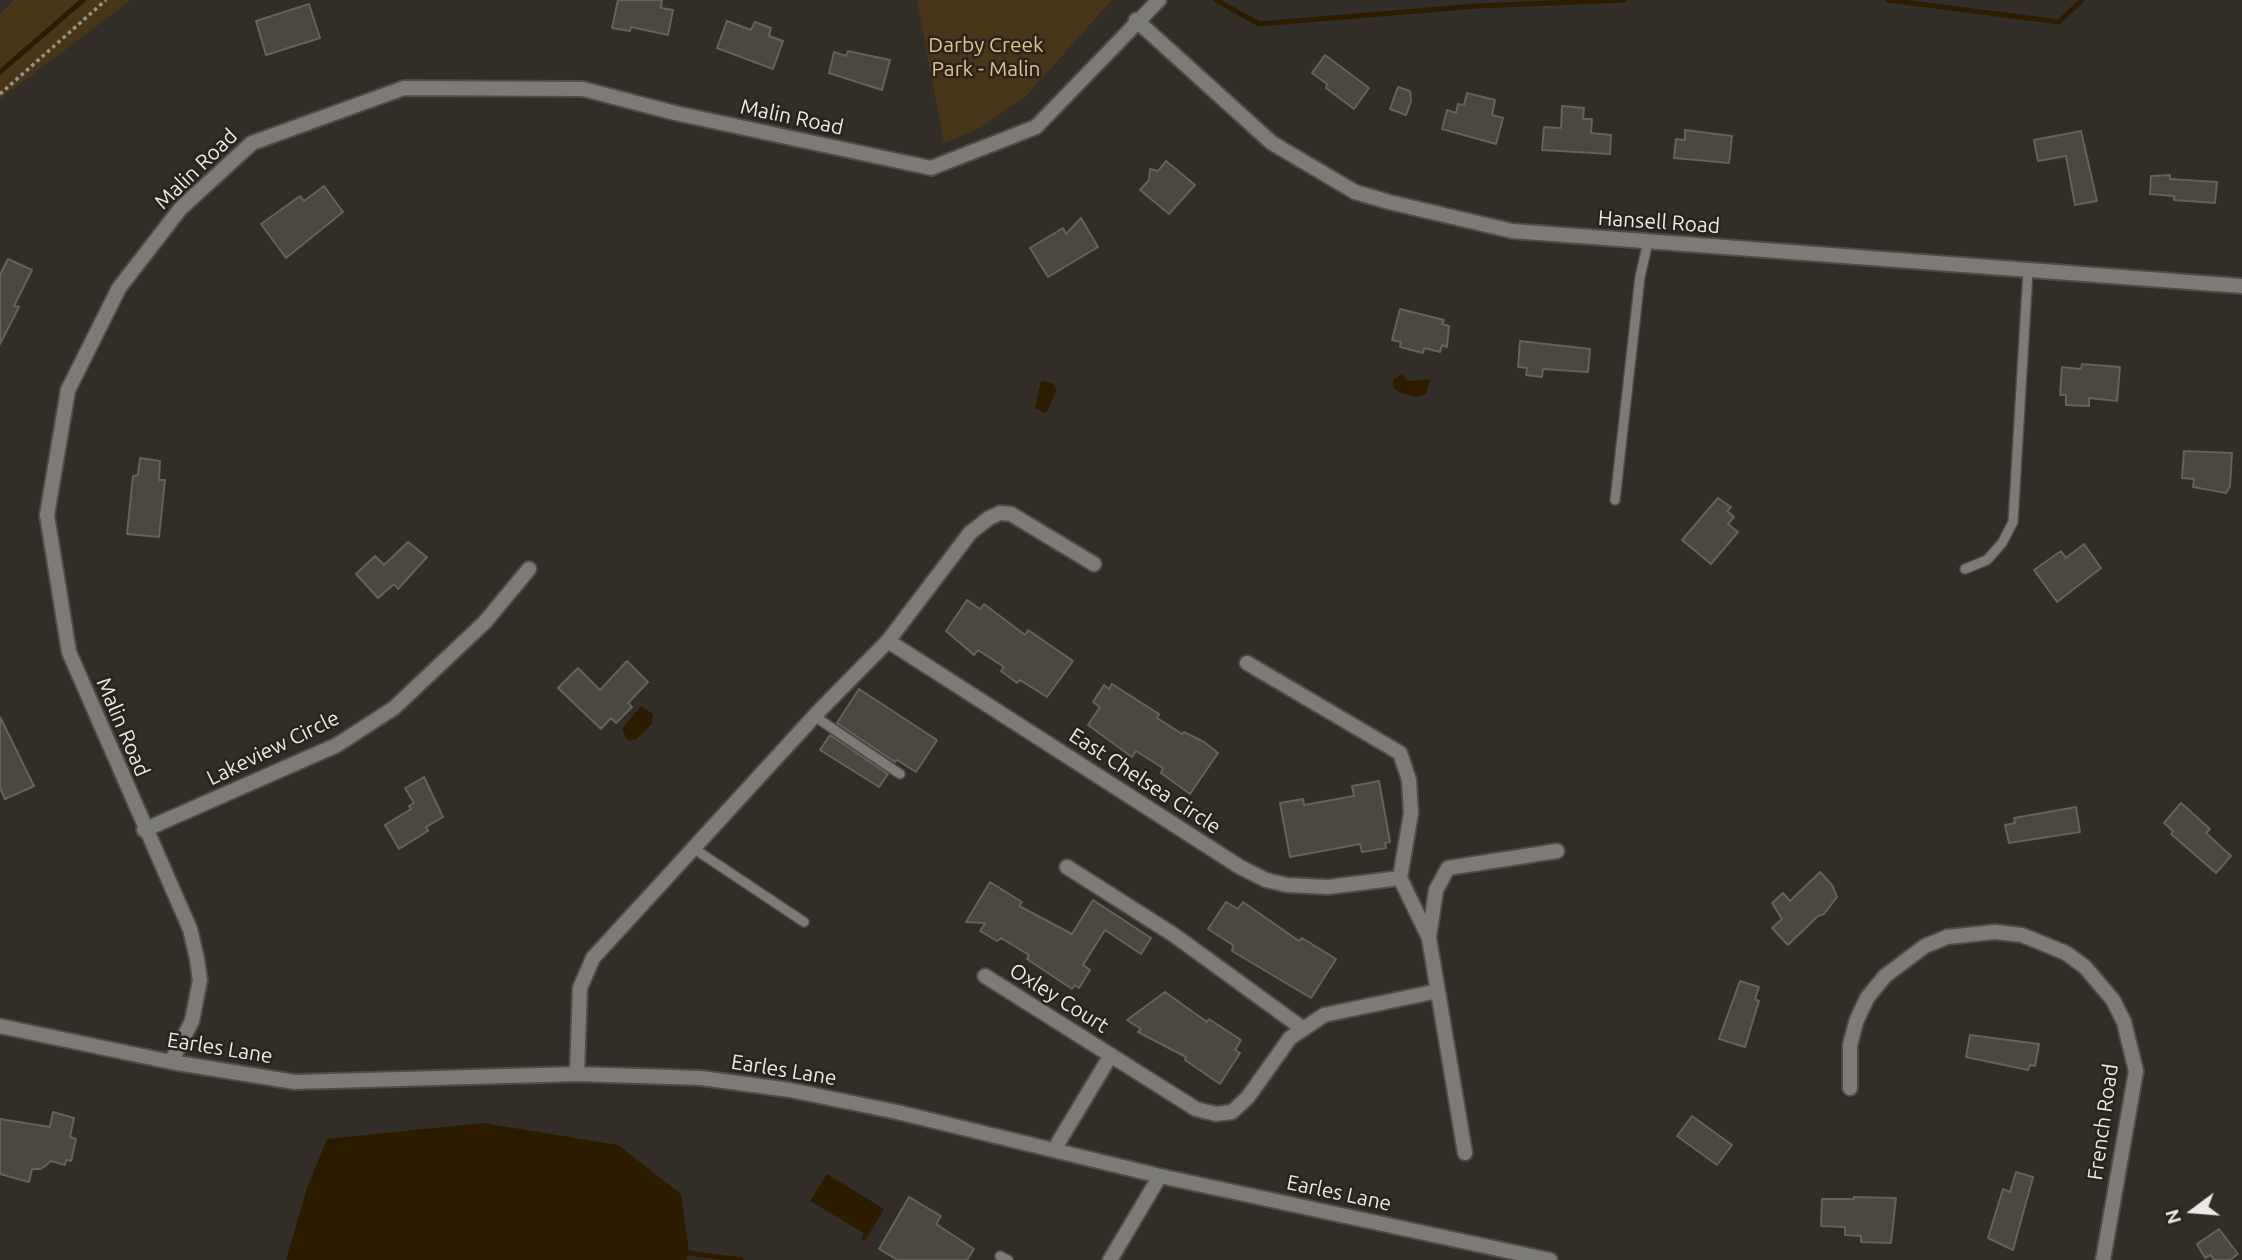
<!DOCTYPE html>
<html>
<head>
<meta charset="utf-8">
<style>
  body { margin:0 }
  #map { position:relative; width:2242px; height:1260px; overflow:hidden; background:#322d26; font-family:Ubuntu,sans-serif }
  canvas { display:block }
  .north { position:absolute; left:2158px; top:1176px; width:70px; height:70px; -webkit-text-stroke:5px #28231c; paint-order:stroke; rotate:254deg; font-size:19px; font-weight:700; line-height:28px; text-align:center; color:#edeae5 }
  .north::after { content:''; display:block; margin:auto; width:24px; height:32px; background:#edeae5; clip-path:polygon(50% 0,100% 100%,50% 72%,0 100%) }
</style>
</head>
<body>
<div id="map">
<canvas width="2242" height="1260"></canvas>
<div class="north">N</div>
</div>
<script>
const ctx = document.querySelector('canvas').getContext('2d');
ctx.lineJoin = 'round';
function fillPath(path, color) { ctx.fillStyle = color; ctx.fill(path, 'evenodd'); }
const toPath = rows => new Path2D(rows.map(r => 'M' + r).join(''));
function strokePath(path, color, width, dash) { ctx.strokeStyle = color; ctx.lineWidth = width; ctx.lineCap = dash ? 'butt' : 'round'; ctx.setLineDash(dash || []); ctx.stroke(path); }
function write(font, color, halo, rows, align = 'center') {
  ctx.font = font + ' Ubuntu,sans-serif'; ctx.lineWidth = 5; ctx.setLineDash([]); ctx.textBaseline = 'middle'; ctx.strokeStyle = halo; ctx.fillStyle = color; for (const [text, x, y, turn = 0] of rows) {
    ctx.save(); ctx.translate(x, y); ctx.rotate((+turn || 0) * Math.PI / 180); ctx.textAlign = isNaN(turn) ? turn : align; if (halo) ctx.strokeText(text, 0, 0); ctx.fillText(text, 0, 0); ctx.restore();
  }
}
const green = toPath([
  [14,0,131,0,0,99,0,14],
  [917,0,1112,0,1026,96,980,128,944,143]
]);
const water = toPath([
  [1402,374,1408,381,1430,379,1426,394,1417,397,1400,393,1393,387,1393,380],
  [1041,381,1052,383,1057,390,1046,413,1035,408],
  [641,706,653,714,652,724,636,739,628,741,622,729],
  [483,1123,618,1145,681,1194,689,1253,686,1260,286,1260,307,1188,327,1139],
  [827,1174,884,1209,865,1241,861,1239,864,1233,810,1201]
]);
const stream = toPath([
  [1216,0,1259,24,1477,6,1624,0],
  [1888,0,2059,22,2082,0],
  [0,72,83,0],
  [689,1253,741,1260]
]);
const building = toPath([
  [618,0,662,0,661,8,673,10,668,35,631,27,630,31,612,28,618,0],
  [309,4,320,38,266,55,256,21,309,4],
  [727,21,751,30,755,22,771,28,769,36,783,41,773,69,717,48,727,21],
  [848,51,890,60,882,90,829,73,834,52,846,56,848,51],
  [1325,55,1369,88,1354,109,1326,88,1327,84,1312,73,1325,55],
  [1398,87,1410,91,1411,101,1406,115,1390,109,1398,87],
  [1467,93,1495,100,1492,115,1503,118,1496,144,1442,129,1447,110,1456,113,1458,104,1464,105,1467,93],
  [1562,106,1584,108,1583,119,1592,119,1591,133,1611,135,1610,154,1542,150,1544,127,1561,128,1562,106],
  [1685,130,1732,136,1729,163,1674,158,1676,139,1685,140,1685,130],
  [2081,131,2097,201,2075,205,2066,156,2038,161,2034,140,2081,131],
  [1166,161,1195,185,1169,214,1140,190,1149,180,1150,169,1158,171,1166,161],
  [2170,175,2170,179,2217,182,2215,203,2174,200,2174,196,2150,194,2151,176,2170,175],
  [324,186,343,212,286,258,261,224,300,196,304,201,324,186],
  [1081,218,1098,247,1048,277,1030,248,1063,228,1066,234,1081,218],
  [8,259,32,270,14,306,19,307,0,344,0,275,8,259],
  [1400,309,1444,320,1442,324,1449,326,1447,347,1442,345,1440,352,1424,348,1423,353,1400,347,1401,342,1392,340,1400,309],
  [1520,341,1590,349,1588,372,1543,369,1542,377,1526,375,1527,368,1518,367,1520,341],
  [2082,364,2120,367,2117,401,2089,398,2089,406,2066,405,2066,395,2060,395,2062,367,2081,369,2082,364],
  [2184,451,2232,453,2230,486,2226,493,2193,487,2194,479,2182,478,2184,451],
  [140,458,160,461,159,480,165,480,159,537,127,534,133,476,138,475,140,458],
  [1718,498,1731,507,1727,511,1734,517,1728,524,1738,532,1711,564,1682,540,1718,498],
  [408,542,427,557,398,589,394,584,378,598,356,574,375,556,384,565,408,542],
  [2084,544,2101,568,2057,602,2034,570,2061,551,2066,558,2084,544],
  [967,600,980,609,984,604,1025,635,1028,630,1073,661,1047,697,1020,680,1017,683,1001,671,1004,667,978,650,974,655,946,631,967,600],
  [627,661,648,682,628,703,632,707,616,723,611,718,601,729,558,688,578,668,600,690,627,661],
  [1112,684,1159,714,1157,718,1182,734,1184,732,1204,742,1218,753,1190,794,1161,773,1163,768,1136,751,1132,757,1088,725,1100,707,1093,702,1104,685,1109,689,1112,684],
  [859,689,937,740,916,772,897,760,895,762,837,723,859,689],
  [0,717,34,786,5,799,0,788,0,717],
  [830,735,888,774,879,787,820,750,830,735],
  [424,777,443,817,426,827,428,831,399,849,385,825,411,809,409,806,414,803,405,788,424,777],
  [1379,781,1390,842,1385,843,1386,848,1362,852,1360,844,1290,857,1280,803,1303,799,1304,805,1354,796,1352,786,1379,781],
  [2181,803,2210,829,2206,833,2231,856,2216,873,2171,834,2173,831,2164,823,2181,803],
  [2076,807,2080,832,2009,843,2005,825,2015,823,2014,818,2076,807],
  [1820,872,1832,885,1837,897,1824,914,1818,916,1788,945,1772,928,1782,919,1772,903,1783,893,1790,901,1820,872],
  [990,882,1022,902,1019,906,1072,934,1093,900,1151,938,1141,954,1105,930,1083,965,1090,970,1079,988,1075,985,1072,989,1027,959,1029,955,1001,938,997,941,980,931,985,923,966,922,990,882],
  [1226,902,1238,909,1243,902,1299,941,1302,938,1336,959,1311,998,1232,951,1233,945,1208,929,1226,902],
  [1740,981,1759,987,1755,999,1759,1001,1745,1047,1719,1039,1740,981],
  [1165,992,1207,1022,1209,1019,1241,1040,1235,1050,1240,1053,1220,1084,1185,1060,1186,1057,1138,1032,1141,1029,1127,1020,1165,992],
  [1970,1035,2039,1044,2035,1066,2030,1065,2028,1070,1966,1057,1970,1035],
  [53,1112,74,1118,70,1137,76,1139,71,1161,66,1160,65,1165,51,1161,41,1169,32,1169,29,1182,0,1174,0,1119,50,1127,53,1112],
  [1692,1116,1732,1145,1717,1165,1677,1136,1692,1116],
  [2016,1172,2033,1177,2013,1250,1988,1238,2003,1189,2010,1192,2016,1172],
  [909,1197,941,1216,936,1224,974,1249,967,1260,898,1260,879,1249,909,1197],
  [1854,1197,1896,1198,1891,1243,1861,1242,1861,1236,1845,1235,1845,1227,1821,1226,1822,1199,1854,1199,1854,1197],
  [2219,1229,2238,1254,2230,1260,2214,1260,2211,1255,2205,1258,2197,1244,2219,1229]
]);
const path = toPath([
  [0,94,106,0]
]);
const service = toPath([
  [1615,500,1640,277,1648,242],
  [1965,569,1987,560,2002,543,2013,522,2028,271],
  [814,716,900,774],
  [693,848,804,922],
  [1000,1256,1008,1260]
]);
const minor = toPath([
  [1136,20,1272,143,1355,192,1389,202,1512,231,2242,286],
  [888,641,1240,867,1266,880,1287,885,1328,887,1400,878],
  [1247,663,1400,753,1409,780,1411,813,1400,878,1429,938,1465,1153],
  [144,830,337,745,394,708,485,622,529,569],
  [1067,867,1174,935,1302,1028],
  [1429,937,1436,890,1448,868,1557,851],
  [985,976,1196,1109,1216,1114,1232,1112,1248,1097,1290,1038,1324,1015,1438,991],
  [0,1026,171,1062,295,1082,577,1074,701,1078,790,1090,897,1112,1160,1176,1550,1260],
  [171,1062,192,1021,200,980,197,959,190,929,69,652,47,515,68,390,119,288,181,208,252,143,404,88,583,89,675,113,931,168,1036,127,1159,0],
  [577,1074,580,988,593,958,820,710,888,641,970,533,989,518,1000,513,1011,514,1094,564],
  [1850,1088,1850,1045,1856,1022,1867,998,1885,976,1925,946,1947,937,1995,932,2022,935,2066,953,2085,967,2113,1000,2124,1022,2136,1071,2103,1260],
  [1055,1148,1111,1055],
  [1110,1260,1160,1176]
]);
const parkNames = [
  ["Darby Creek",986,45],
  ["Park - Malin",986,69]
];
const streetNames = [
  ["Malin Road",792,117,12],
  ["Malin Road",196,169,-44],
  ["Hansell Road",1659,222,4],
  ["Malin Road",123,727,67],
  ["Lakeview Circle",273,748,-26],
  ["East Chelsea Circle",1145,781,33],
  ["Oxley Court",1059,998,32],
  ["Earles Lane",220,1048,9],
  ["Earles Lane",784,1070,9],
  ["French Road",2103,1122,-82],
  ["Earles Lane",1339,1193,12]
];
fillPath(green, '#493618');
fillPath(water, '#2d1b00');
strokePath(stream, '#2d1b00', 5);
fillPath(building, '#4b463e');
strokePath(building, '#666159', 2);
strokePath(service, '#504b45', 12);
strokePath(minor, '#504b45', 18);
strokePath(path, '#97938d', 3.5, [3.5, 3.5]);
strokePath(service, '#7d7b77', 9);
strokePath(minor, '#7d7b77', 14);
write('21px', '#e8c189', '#28231c', parkNames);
write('21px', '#edeae5', '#28231c', streetNames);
</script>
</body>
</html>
